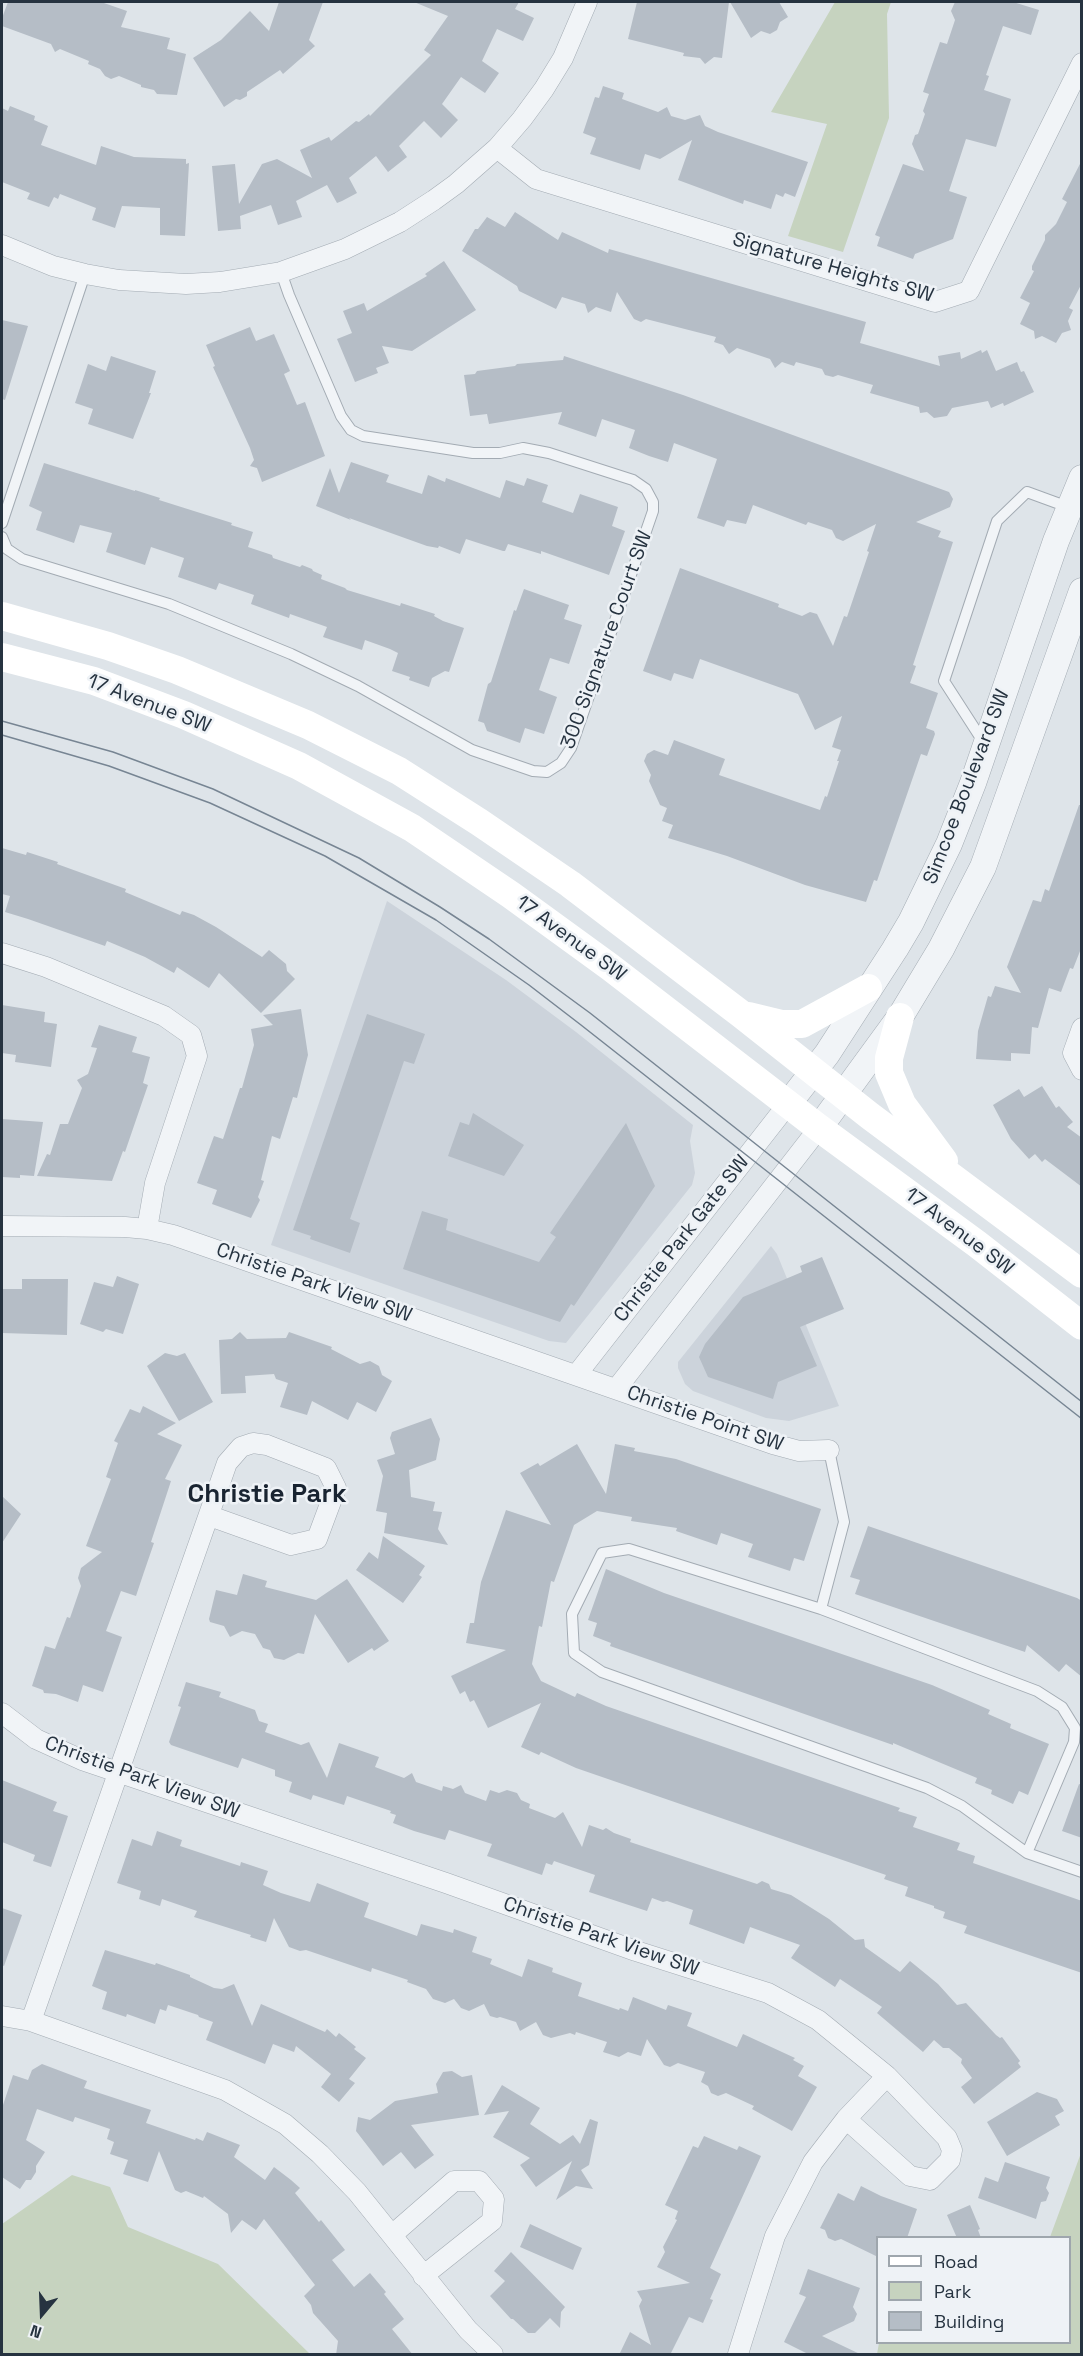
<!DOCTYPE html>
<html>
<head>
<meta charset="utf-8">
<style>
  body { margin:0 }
  #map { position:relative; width:1083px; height:2356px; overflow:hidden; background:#dee4e9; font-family:"Space Grotesk",sans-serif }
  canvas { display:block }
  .frame { position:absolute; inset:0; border:3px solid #263340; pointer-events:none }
  .legend { position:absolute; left:876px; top:2236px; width:195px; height:108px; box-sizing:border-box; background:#eef2f6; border:2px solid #9ea6ad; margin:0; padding:8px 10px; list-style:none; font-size:18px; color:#263340 }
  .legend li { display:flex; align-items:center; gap:12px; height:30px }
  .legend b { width:30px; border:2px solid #9ea6ad }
  .north { position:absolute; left:12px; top:2284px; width:60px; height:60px; -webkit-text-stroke:4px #eef2f6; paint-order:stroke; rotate:199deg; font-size:16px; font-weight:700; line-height:24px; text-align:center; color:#263340 }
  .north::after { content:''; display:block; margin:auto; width:21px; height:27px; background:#263340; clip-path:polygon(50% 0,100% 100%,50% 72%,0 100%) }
</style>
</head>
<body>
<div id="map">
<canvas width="1083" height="2356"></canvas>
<div class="frame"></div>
<ul class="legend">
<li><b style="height:8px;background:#fff"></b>Road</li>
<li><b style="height:16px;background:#c6d3bf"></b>Park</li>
<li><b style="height:16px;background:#b5bdc6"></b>Building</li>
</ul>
<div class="north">N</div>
</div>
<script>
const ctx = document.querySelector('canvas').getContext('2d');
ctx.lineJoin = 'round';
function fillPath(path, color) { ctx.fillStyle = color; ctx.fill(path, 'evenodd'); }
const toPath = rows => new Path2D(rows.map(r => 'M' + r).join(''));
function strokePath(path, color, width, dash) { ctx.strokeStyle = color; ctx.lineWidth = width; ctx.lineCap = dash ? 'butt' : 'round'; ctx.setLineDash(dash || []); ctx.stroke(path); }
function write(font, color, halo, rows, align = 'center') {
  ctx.font = font + ' "Space Grotesk",sans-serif'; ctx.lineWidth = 5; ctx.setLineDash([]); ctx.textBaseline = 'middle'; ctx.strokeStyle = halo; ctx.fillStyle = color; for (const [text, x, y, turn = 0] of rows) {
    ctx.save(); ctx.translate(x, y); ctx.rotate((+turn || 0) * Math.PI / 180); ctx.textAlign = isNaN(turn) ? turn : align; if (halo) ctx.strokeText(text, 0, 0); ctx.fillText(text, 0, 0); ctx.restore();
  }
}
const built = toPath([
  [387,901,506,980,576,1032,693,1125,690,1141,695,1173,692,1185,566,1343,549,1341,271,1245],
  [771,1246,777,1254,839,1406,789,1421,766,1418,693,1391,685,1384,678,1368,678,1362]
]);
const green = toPath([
  [835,2,891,2,887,14,889,118,843,252,788,236,827,124,771,112],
  [1081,2153,1081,2354,877,2354,879,2343,1070,2342,1070,2238,1050,2237],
  [72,2175,110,2187,128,2227,218,2264,310,2354,2,2354,2,2224]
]);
const building = toPath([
  [8,2,101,2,127,11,121,27,170,38,167,49,186,54,177,95,157,94,154,90,141,87,141,85,119,76,111,79,105,76,100,69,88,64,89,61,60,49,55,52,51,44,2,26,2,18],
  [279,2,323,2,309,40,315,46,283,74,280,70,247,92,247,96,240,100,236,99,224,107,193,58,221,40,250,11,269,31],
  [414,2,519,2,515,9,534,18,523,41,497,29,482,61,499,73,485,93,461,77,442,104,458,120,441,138,424,121,399,146,407,157,388,172,376,156,349,178,357,193,342,201,337,203,327,185,296,201,302,217,278,225,271,205,240,216,241,229,218,231,212,166,235,164,239,204,262,164,277,159,312,178,300,150,329,137,331,141,356,121,359,122,369,114,370,116,431,55,424,50,448,16],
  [637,2,729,2,722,58,714,57,705,64,700,58,683,56,684,53,628,39],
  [730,2,779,2,788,17,780,22,777,30,770,34,761,31,751,38],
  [955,2,1013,2,1039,10,1031,35,1003,26,986,75,989,76,984,90,1011,99,996,147,966,139,949,191,967,197,953,239,915,254,913,259,877,246,880,237,875,235,903,164,924,171,912,144,915,135,918,134,925,114,923,111,929,94,923,92,929,74,940,42,947,44,955,20,951,11],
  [603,86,624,93,622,99,658,112,667,107,671,116,685,120,700,115,705,126,718,132,808,162,795,197,785,193,783,197,776,194,771,209,744,200,743,204,678,180,692,140,660,159,645,154,640,170,590,154,596,138,583,133,595,97,599,98],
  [10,106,35,116,34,120,48,126,41,145,96,165,101,146,134,157,186,159,186,164,189,163,185,236,160,235,160,208,122,206,115,228,92,220,96,208,60,194,58,199,54,197,49,207,27,199,30,193,2,182,2,108,8,111],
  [1082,160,1082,283,1069,308,1073,310,1068,321,1071,330,1062,333,1056,343,1042,336,1035,339,1034,331,1020,324,1030,303,1020,298,1034,271,1032,270,1032,266,1045,240,1045,235,1056,224,1067,202,1062,199],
  [515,212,558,240,562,232,608,253,609,249,866,322,860,343,940,366,938,356,960,352,961,359,981,350,982,353,987,350,996,371,1017,362,1021,372,1024,371,1034,392,1004,406,1003,403,991,408,988,401,952,408,947,416,934,418,927,412,920,413,919,407,870,393,873,385,838,375,833,377,825,375,822,369,796,362,794,366,782,362,775,368,770,359,737,348,729,354,723,345,714,342,716,337,646,319,641,322,634,319,617,292,611,312,596,307,588,313,585,304,562,297,556,309,519,291,517,286,462,251,475,229,478,229,487,217,505,227],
  [444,261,476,310,412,351,382,346,389,363,376,368,378,373,355,382,337,339,352,333,343,311,364,303,367,311,427,276,425,274],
  [2,320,28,326,5,400,2,399],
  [250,327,256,341,274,334,290,371,284,374,297,405,305,402,325,456,262,482,257,468,250,466,254,460,250,448,213,367,215,366,206,345],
  [111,356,156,371,149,393,151,393,133,439,88,424,93,409,75,403,88,364,106,371],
  [564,356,683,395,949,492,953,499,950,507,916,522,941,531,938,537,953,542,913,665,916,666,910,683,938,693,926,728,934,731,935,734,927,756,921,754,877,881,874,880,866,902,805,885,727,856,668,838,673,825,662,821,667,808,660,805,649,781,651,775,644,761,647,754,654,750,668,755,674,740,725,759,719,775,820,810,825,796,827,797,839,761,837,761,841,750,832,747,842,716,815,730,798,694,700,659,693,679,674,673,671,681,643,671,680,568,779,604,778,607,802,616,810,612,817,614,833,646,844,616,847,617,869,552,867,551,876,524,843,541,836,538,832,530,808,522,806,525,753,505,746,524,727,520,724,527,697,518,717,459,674,443,668,462,649,456,629,448,635,430,602,419,596,437,558,424,562,412,489,424,487,414,470,416,464,375,475,374,477,371,515,366,517,364,563,360],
  [351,462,389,475,386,482,422,494,428,475,445,482,446,478,500,498,506,480,524,486,527,478,548,485,542,502,573,513,580,494,618,507,612,526,625,531,609,575,541,551,541,554,508,544,505,551,503,551,466,539,460,554,439,546,438,548,427,546,349,518,351,520,316,506,330,468,339,493],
  [44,463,135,491,135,490,160,498,159,500,232,523,231,525,253,532,248,547,272,555,273,558,300,567,302,565,312,569,313,571,322,575,321,579,345,588,347,590,400,606,401,603,435,614,434,616,443,621,464,628,449,672,445,671,432,678,429,687,409,680,410,677,392,671,398,653,390,649,365,640,362,650,323,637,327,627,290,614,289,618,251,604,254,595,219,583,216,590,178,577,184,558,151,547,145,565,106,552,112,533,80,525,74,543,36,530,42,512,29,506],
  [524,589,569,605,564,619,582,625,569,664,550,658,539,690,557,697,544,734,525,728,520,743,487,731,484,723,478,721,488,684,491,682,514,610,516,611],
  [1079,805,1082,805,1082,946,1073,969,1070,968,1061,992,1049,988,1038,1028,1032,1027,1030,1054,1011,1053,1011,1061,976,1059,978,1031,988,996,991,997,995,986,1021,993,1007,967,1033,900,1041,902,1045,889,1049,891],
  [2,848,26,855,27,852,58,862,57,864,126,889,125,892,180,915,182,911,194,915,216,927,262,957,269,950,286,964,287,971,295,979,261,1013,219,973,209,988,177,967,174,973,145,957,107,941,105,946,28,919,5,912,10,896,2,894],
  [2,1005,45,1012,44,1022,57,1024,51,1067,15,1062,16,1055,2,1053],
  [301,1009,308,1055,297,1098,293,1097,280,1139,272,1136,261,1180,264,1181,258,1197,260,1200,251,1218,212,1204,217,1190,197,1183,214,1136,223,1139,240,1088,242,1088,254,1045,251,1029,273,1025,263,1015],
  [367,1014,425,1034,414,1064,404,1061,350,1219,360,1223,350,1253,310,1239,311,1236,293,1230],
  [99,1025,137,1037,132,1052,150,1057,143,1083,148,1085,125,1152,123,1151,112,1181,37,1176,47,1154,50,1155,60,1124,68,1124,82,1088,77,1080,88,1074,97,1048,91,1047],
  [1042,1086,1056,1108,1059,1106,1073,1122,1067,1127,1082,1138,1082,1187,1045,1159,1042,1162,1035,1154,1029,1159,1011,1139,993,1105,1019,1089,1024,1097],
  [473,1113,524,1145,504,1176,448,1156,460,1122,469,1125],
  [2,1119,43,1122,34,1176,20,1175,20,1178,2,1177],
  [626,1123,655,1186,574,1306,571,1304,560,1322,403,1269,422,1211,448,1219,446,1230,539,1262,556,1237,550,1233],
  [822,1257,844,1309,800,1327,817,1366,778,1382,773,1399,708,1377,699,1357,705,1344,743,1297,802,1272,800,1266],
  [117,1276,139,1284,123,1334,106,1329,103,1332,80,1324,94,1282,113,1287],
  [22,1279,68,1279,67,1335,2,1333,2,1289,22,1289],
  [240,1332,247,1339,286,1338,289,1332,332,1347,331,1349,360,1364,370,1361,379,1366,382,1375,392,1381,376,1412,357,1402,348,1420,312,1401,307,1415,280,1407,288,1383,276,1379,274,1374,245,1376,246,1393,221,1394,219,1340,232,1339],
  [165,1353,177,1356,185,1353,213,1402,179,1421,147,1366],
  [143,1406,176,1423,157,1434,182,1445,165,1479,171,1481,151,1542,154,1543,144,1572,136,1596,121,1591,106,1631,122,1637,103,1692,83,1685,78,1702,56,1694,44,1693,43,1690,32,1686,45,1646,55,1649,67,1617,70,1618,81,1586,78,1578,81,1568,102,1552,86,1546,111,1479,106,1477,118,1443,114,1441,130,1409,140,1413],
  [431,1418,440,1439,436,1460,409,1470,411,1497,435,1502,433,1511,442,1512,438,1529,448,1545,384,1533,387,1513,376,1511,383,1476,377,1460,395,1454,390,1438,392,1432],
  [577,1444,606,1494,615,1444,635,1448,634,1451,676,1459,821,1509,804,1561,794,1558,790,1571,748,1557,753,1544,721,1533,717,1545,676,1531,677,1528,631,1521,632,1517,597,1511,574,1525,554,1582,551,1581,542,1627,539,1626,532,1664,541,1681,575,1697,577,1693,606,1706,900,1808,898,1811,917,1817,913,1827,960,1843,957,1850,975,1856,973,1863,1082,1901,1082,1973,964,1933,967,1926,943,1918,945,1912,934,1908,934,1906,905,1896,908,1887,884,1879,886,1875,576,1768,541,1752,539,1755,521,1747,541,1703,488,1728,474,1700,470,1702,465,1691,460,1694,451,1676,506,1650,466,1643,470,1623,474,1623,481,1582,506,1510,551,1525,520,1473,538,1463,540,1466],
  [2,1496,21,1514,2,1543],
  [868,1526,1077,1598,1082,1601,1082,1677,1066,1664,1059,1672,1027,1645,1025,1652,855,1594,860,1580,850,1577],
  [383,1536,425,1566,419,1575,422,1577,403,1603,356,1570,369,1552,378,1559],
  [606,1569,664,1593,932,1685,990,1710,988,1714,1011,1724,1010,1728,1049,1744,1028,1795,1019,1791,1013,1804,991,1794,992,1790,975,1783,977,1778,893,1743,893,1745,610,1646,611,1643,593,1636,597,1623,588,1620],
  [243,1574,267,1581,265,1587,316,1600,347,1579,389,1641,374,1651,372,1648,348,1663,315,1614,304,1654,298,1653,284,1660,274,1658,270,1650,263,1648,255,1634,242,1631,230,1637,224,1626,210,1622,209,1619,216,1590,237,1595],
  [186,1682,221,1692,219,1697,255,1710,259,1721,268,1724,265,1732,301,1745,309,1742,327,1778,339,1743,379,1757,375,1767,404,1778,412,1773,416,1782,442,1791,443,1786,453,1789,461,1785,465,1793,486,1801,490,1790,499,1793,507,1790,517,1793,521,1800,530,1804,529,1808,555,1818,563,1812,582,1847,589,1825,603,1830,606,1828,614,1833,631,1839,630,1842,757,1884,762,1881,769,1884,771,1889,791,1895,829,1919,855,1940,864,1939,865,1947,900,1972,910,1961,938,1984,957,2005,966,2003,996,2035,1000,2038,1002,2037,1020,2061,1018,2063,1021,2067,974,2104,961,2087,972,2078,961,2063,962,2059,949,2048,943,2048,934,2040,923,2052,877,2013,882,2007,840,1979,835,1987,791,1958,800,1945,750,1927,744,1944,689,1924,693,1910,667,1901,663,1902,652,1898,647,1911,589,1892,595,1875,554,1861,552,1865,546,1863,542,1875,487,1856,492,1844,449,1830,445,1840,414,1831,393,1823,396,1815,390,1813,391,1811,347,1796,344,1805,313,1795,311,1800,289,1792,292,1782,275,1776,275,1770,242,1758,238,1768,171,1745,169,1742,181,1707,178,1706],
  [2,1780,57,1802,53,1811,68,1816,51,1867,33,1861,35,1855,2,1842],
  [1079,1784,1082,1785,1082,1838,1062,1831],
  [157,1831,182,1840,180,1846,240,1866,241,1862,268,1871,263,1885,281,1893,310,1902,317,1883,369,1903,364,1917,417,1936,421,1924,453,1933,454,1929,477,1937,472,1952,492,1959,490,1964,522,1977,528,1959,553,1968,552,1972,582,1983,578,1996,619,2010,620,2008,628,2011,633,1997,666,2010,668,2005,692,2013,687,2026,737,2047,743,2034,795,2058,793,2060,804,2066,798,2076,817,2087,792,2131,752,2109,754,2106,726,2093,718,2096,711,2093,708,2086,701,2082,705,2072,678,2063,670,2067,664,2065,647,2039,641,2056,628,2052,619,2057,603,2052,607,2042,576,2032,575,2035,570,2033,551,2038,543,2035,536,2022,520,2031,516,2022,500,2017,497,2018,490,2016,484,2004,469,2011,461,2008,454,1999,445,2003,433,1999,426,1989,407,1982,408,1980,372,1968,371,1972,306,1950,300,1951,289,1947,274,1918,266,1942,250,1937,251,1935,194,1917,197,1911,162,1899,160,1906,139,1899,141,1891,117,1883,132,1839,152,1846],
  [2,1908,22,1915,4,1966,2,1965],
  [105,1950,155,1965,156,1963,190,1975,190,1977,214,1988,222,1989,234,1984,252,2026,261,2004,325,2032,327,2029,336,2037,339,2033,356,2047,354,2049,366,2058,349,2079,355,2083,339,2102,321,2087,331,2074,296,2046,294,2052,273,2044,265,2064,206,2040,213,2022,199,2017,198,2015,168,2005,166,2011,160,2009,155,2024,127,2014,126,2017,102,2009,107,1992,92,1986],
  [42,2064,87,2081,84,2088,151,2110,146,2123,195,2140,196,2138,203,2141,207,2132,240,2145,234,2157,265,2180,274,2167,291,2180,300,2188,295,2193,319,2222,321,2220,345,2250,332,2260,354,2287,370,2273,386,2292,384,2294,404,2319,392,2329,413,2355,336,2355,338,2341,313,2313,311,2305,304,2296,315,2285,264,2219,256,2230,242,2220,231,2233,228,2214,204,2196,203,2198,186,2191,181,2193,175,2190,159,2151,148,2182,123,2174,128,2160,110,2154,114,2142,107,2139,110,2129,75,2117,73,2122,37,2109,26,2140,45,2152,36,2166,36,2172,31,2180,26,2180,20,2189,2,2177,2,2108,13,2075,28,2080,32,2070],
  [452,2071,462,2077,472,2075,479,2115,411,2125,434,2155,415,2169,401,2152,383,2166,356,2131,358,2117,370,2120,395,2101,438,2093,436,2084,443,2072],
  [502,2085,540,2108,530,2124,560,2144,573,2135,580,2144,590,2119,598,2122,589,2165,581,2170,593,2189,576,2186,556,2200,572,2161,536,2187,520,2165,530,2158,493,2137,509,2111,484,2115],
  [1037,2092,1057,2099,1064,2111,1055,2116,1060,2125,1007,2156,987,2122],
  [704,2136,737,2150,739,2146,761,2156,710,2268,721,2274,710,2299,713,2300,703,2323,689,2317,670,2355,619,2355,630,2332,651,2345,639,2306,642,2300,637,2291,690,2283,657,2267,665,2252,663,2247,677,2220,675,2219,678,2211,665,2205,693,2146,698,2148],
  [1005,2162,1050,2177,1046,2188,1049,2193,1046,2201,1041,2202,1036,2219,978,2198,985,2177,998,2182],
  [861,2186,881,2196,917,2209,907,2238,878,2238,878,2257,841,2239,835,2241,828,2238,825,2230,820,2228,838,2193,854,2201],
  [970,2205,980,2229,978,2230,981,2238,957,2238,947,2215],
  [530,2224,582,2248,573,2270,520,2247],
  [511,2252,565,2307,561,2312,560,2328,550,2318,535,2333,528,2333,513,2319,511,2319,490,2296,505,2281,494,2271],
  [808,2269,860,2288,853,2307,857,2314,854,2321,822,2336,862,2355,810,2355,784,2342,806,2297,799,2294]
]);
const service = toPath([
  [2,523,85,274],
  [2,537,7,549,22,559,169,604,291,654,358,686,472,750,533,771,547,772,561,763,571,748,653,511,653,502,646,489,633,480,549,453,523,448,500,453,473,453,363,436,351,430,341,416,289,295,281,272],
  [984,743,944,681,997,521,1027,492,1068,507],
  [629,1549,821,1609,1037,1691,1062,1707,1075,1728,1074,1742,1027,1853,962,1806,927,1788,602,1672,574,1653,572,1614,602,1553,629,1549],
  [821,1609,844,1522,829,1450],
  [1027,1853,1082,1872]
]);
const minor = toPath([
  [497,148,536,179,935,302,969,291,1082,63],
  [2,245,53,266,85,274,119,280,186,284,220,282,281,272,345,249,400,222,434,200,456,184,497,148,522,119,544,89,563,58,587,2],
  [2,953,46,967,164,1016,191,1035,197,1056,155,1183,147,1229],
  [1082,1028,1073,1053,1082,1070],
  [2,1226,125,1227,147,1229,173,1235,773,1444,799,1451,829,1450],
  [577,1374,788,1104],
  [617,1388,819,1128],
  [2,1713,36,1739,82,1760,446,1883,636,1951,768,1993,818,2020,887,2076,846,2119,813,2162,775,2236,738,2354],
  [2,2016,31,2021,225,2090,285,2124,320,2154,357,2192,468,2330,493,2354],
  [31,2021,227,1463,241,1447,253,1443,267,1445,326,1468,336,1488,317,1539,291,1545,210,1516],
  [846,2119,910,2176,930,2180,950,2160,952,2150,947,2138,887,2076],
  [392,2235,454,2181,479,2181,494,2199,492,2221,423,2276]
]);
const tertiary = toPath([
  [788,1104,827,1054,895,949,911,922,949,844,973,783,1056,541,1082,478],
  [819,1128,900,1017,941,949,983,867,1082,591]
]);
const secondary = toPath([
  [2,616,108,646,177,670,308,725,399,771,479,822,570,884,741,1014,870,1116,1082,1274],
  [2,657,94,681,184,715,299,766,412,828,511,895,610,967,819,1128,977,1244,1082,1326],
  [749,1016,782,1024,802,1024,868,988],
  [900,1017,889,1058,889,1073,902,1104,944,1161]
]);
const tram = toPath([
  [2,721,113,752,213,789,359,858,440,907,489,939,590,1013,1082,1402],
  [2,735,109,766,210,803,325,856,436,920,529,985,581,1025,1082,1419]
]);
const streetNames = [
  ["Signature Heights SW",833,268,16],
  ["300 Signature Court SW",607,640,-70],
  ["17 Avenue SW",149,704,21],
  ["Simcoe Boulevard SW",967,787,-69],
  ["17 Avenue SW",571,939,36],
  ["17 Avenue SW",959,1232,37],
  ["Christie Park Gate SW",682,1239,-52],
  ["Christie Park View SW",314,1283,19],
  ["Christie Point SW",705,1419,19],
  ["Christie Park View SW",142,1778,20],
  ["Christie Park View SW",601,1937,19]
];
const districtNames = [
  ["Christie Park",267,1495]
];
fillPath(built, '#ccd3db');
fillPath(green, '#c6d3bf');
fillPath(building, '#b5bdc6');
strokePath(service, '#a3abb3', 12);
strokePath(minor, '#a3abb3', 21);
strokePath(tertiary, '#a3abb3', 27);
strokePath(service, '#f1f4f7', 10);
strokePath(minor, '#f1f4f7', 20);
strokePath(tertiary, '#f1f4f7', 26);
strokePath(secondary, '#fff', 28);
strokePath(tram, '#778593', 1.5);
write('20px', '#263340', '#eef2f6', streetNames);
write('bold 26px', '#192431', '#eef2f6', districtNames);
</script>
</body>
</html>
